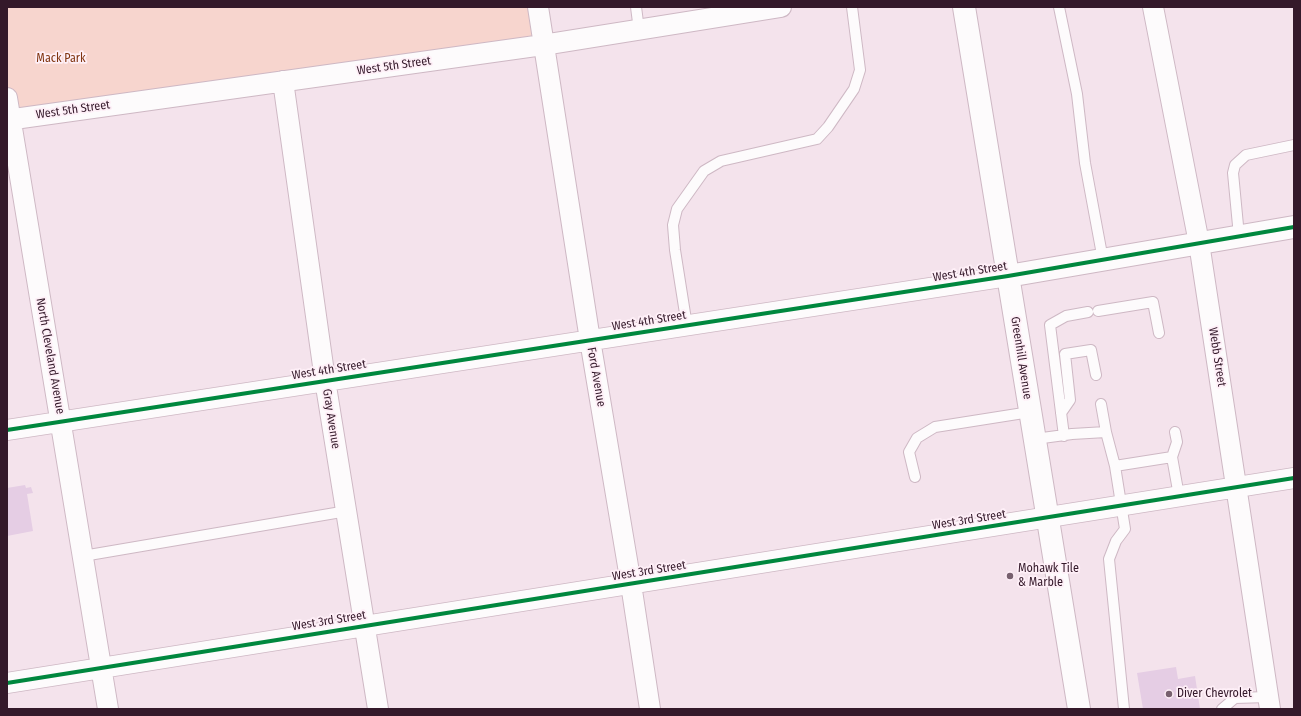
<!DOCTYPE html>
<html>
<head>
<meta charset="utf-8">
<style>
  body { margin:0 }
  #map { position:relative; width:1301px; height:716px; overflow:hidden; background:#f4e3ec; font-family:"Fira Sans Condensed",sans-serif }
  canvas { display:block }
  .frame { position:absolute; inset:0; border:8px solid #34192a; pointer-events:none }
</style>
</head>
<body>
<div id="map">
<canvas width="1301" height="716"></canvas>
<div class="frame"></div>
</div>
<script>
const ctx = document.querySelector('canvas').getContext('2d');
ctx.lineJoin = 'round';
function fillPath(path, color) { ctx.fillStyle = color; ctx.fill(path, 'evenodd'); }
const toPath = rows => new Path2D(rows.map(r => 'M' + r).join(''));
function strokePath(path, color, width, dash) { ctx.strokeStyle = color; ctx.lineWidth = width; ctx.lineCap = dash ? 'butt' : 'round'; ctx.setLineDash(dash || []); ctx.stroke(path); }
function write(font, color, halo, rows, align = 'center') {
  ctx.font = font + ' "Fira Sans Condensed",sans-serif'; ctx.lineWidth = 3.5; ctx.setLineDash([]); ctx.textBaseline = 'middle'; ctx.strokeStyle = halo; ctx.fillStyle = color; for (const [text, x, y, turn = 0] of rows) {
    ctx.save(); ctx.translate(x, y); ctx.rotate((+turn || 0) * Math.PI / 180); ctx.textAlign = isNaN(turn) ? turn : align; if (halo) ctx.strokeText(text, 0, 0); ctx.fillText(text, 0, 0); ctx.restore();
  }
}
const green = toPath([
  [7,7,538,7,543,45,7,120]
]);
const building = toPath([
  [25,485,26,488,31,487,33,493,27,494,33,531,7,536,7,488],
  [1176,667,1178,679,1195,676,1200,709,1143,709,1137,673]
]);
const service = toPath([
  [636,7,639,30],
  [1059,7,1077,94,1085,163,1103,260],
  [1239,236,1233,173,1235,165,1246,155,1294,145],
  [1098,311,1153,302,1159,333],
  [687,326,675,250,673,225,677,209,704,171,721,161,817,139,828,127,854,89,860,70,852,7],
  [1101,404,1106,432],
  [1061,413,1070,400,1065,354,1091,350,1096,375],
  [1064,436,1050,325,1066,316,1088,312],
  [1035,439,1072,434,1106,432,1115,466,1125,529,1116,541,1109,559,1124,709],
  [1172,457,1177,442,1175,432],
  [1115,466,1172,457,1179,496],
  [915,477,909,452,917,438,935,427,1030,412],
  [83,556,347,511],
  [1222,709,1235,698,1268,697]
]);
const minor = toPath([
  [538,7,590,340,631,584,650,709],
  [1153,7,1199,243,1270,709],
  [283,81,325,380,378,709],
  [7,98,108,709],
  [7,120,543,45,781,7],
  [7,430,1008,276],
  [7,683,1294,478]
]);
const tertiary = toPath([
  [964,7,1079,709],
  [1008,276,1294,227]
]);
const cycleway = toPath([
  [7,430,1008,276,1294,227],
  [7,683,1294,478]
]);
const markers = [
  [1010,576,4,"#77606e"],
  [1169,694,4,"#77606e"]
];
const parkNames = [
  ["Mack Park",61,59]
];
const streetNames = [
  ["West 5th Street",394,66,-8],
  ["West 5th Street",73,110,-8],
  ["West 4th Street",970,272,-9],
  ["West 4th Street",649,321,-9],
  ["North Cleveland Avenue",50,356,80],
  ["Webb Street",1217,357,81],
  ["Greenhill Avenue",1021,358,81],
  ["West 4th Street",329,370,-9],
  ["Ford Avenue",596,377,80],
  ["Gray Avenue",331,419,81],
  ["West 3rd Street",969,520,-9],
  ["West 3rd Street",649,571,-9],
  ["West 3rd Street",329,621,-9]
];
const poiNames = [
  ["Mohawk Tile",1018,569],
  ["& Marble",1018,583],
  ["Diver Chevrolet",1177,694]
];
fillPath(green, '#f7d5ce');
fillPath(building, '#e5cde4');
strokePath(service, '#ceb8c4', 12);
strokePath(minor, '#ceb8c4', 22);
strokePath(tertiary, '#ceb8c4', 24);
strokePath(service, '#fdfbfc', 10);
strokePath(minor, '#fdfbfc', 20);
strokePath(tertiary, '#fdfbfc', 22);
strokePath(cycleway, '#00873e', 4);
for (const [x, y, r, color] of markers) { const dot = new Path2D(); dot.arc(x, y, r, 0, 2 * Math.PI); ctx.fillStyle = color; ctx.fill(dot); strokePath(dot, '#feeff7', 1.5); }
write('12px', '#803510', '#feeff7', parkNames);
write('12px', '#34192a', '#feeff7', streetNames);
write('12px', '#34192a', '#feeff7', poiNames, 'left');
</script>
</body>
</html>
